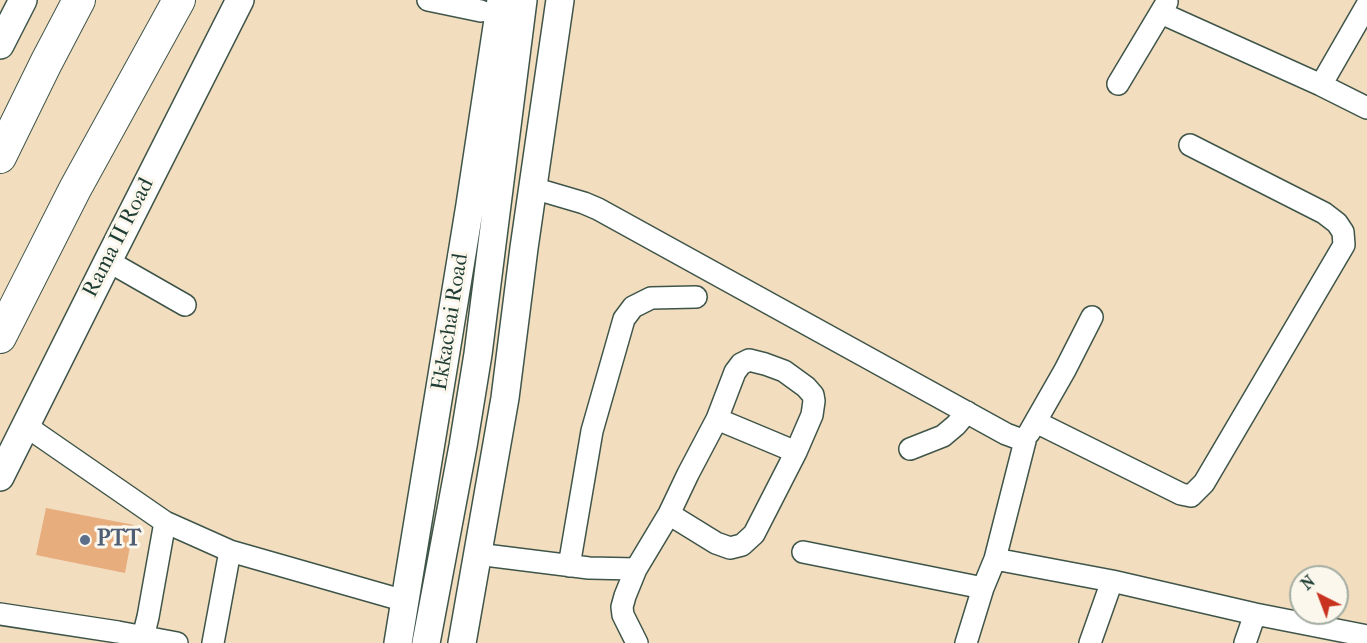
<!DOCTYPE html>
<html>
<head>
<meta charset="utf-8">
<style>
  body { margin:0 }
  #map { position:relative; width:1367px; height:643px; overflow:hidden; background:#f3ddbf; font-family:"IM FELL French Canon",serif }
  canvas { display:block }
  .north { position:absolute; left:1289px; top:565px; width:60px; height:60px; box-sizing:border-box; background:#fbf7ec; border:2px solid #a3ada2; border-radius:50%; rotate:318deg; font-size:16px; font-weight:700; line-height:24px; text-align:center; color:#1f3d34 }
  .north::after { content:''; display:block; margin:auto; width:21px; height:27px; background:#c8321e; clip-path:polygon(50% 0,100% 100%,50% 72%,0 100%) }
</style>
</head>
<body>
<div id="map">
<canvas width="1367" height="643"></canvas>
<div class="north">N</div>
</div>
<script>
const ctx = document.querySelector('canvas').getContext('2d');
ctx.lineJoin = 'round';
function fillPath(path, color) { ctx.fillStyle = color; ctx.fill(path, 'evenodd'); }
const toPath = rows => new Path2D(rows.map(r => 'M' + r).join(''));
function strokePath(path, color, width, dash) { ctx.strokeStyle = color; ctx.lineWidth = width; ctx.lineCap = dash ? 'butt' : 'round'; ctx.setLineDash(dash || []); ctx.stroke(path); }
function write(font, color, halo, rows, align = 'center') {
  ctx.font = font + ' "IM FELL French Canon",serif'; ctx.lineWidth = 6; ctx.setLineDash([]); ctx.textBaseline = 'middle'; ctx.strokeStyle = halo; ctx.fillStyle = color; for (const [text, x, y, turn = 0] of rows) {
    ctx.save(); ctx.translate(x, y); ctx.rotate((+turn || 0) * Math.PI / 180); ctx.textAlign = isNaN(turn) ? turn : align; if (halo) ctx.strokeText(text, 0, 0); ctx.fillText(text, 0, 0); ctx.restore();
  }
}
const building = toPath([
  [46,508,134,525,125,573,36,555]
]);
const minor = toPath([
  [428,0,481,11],
  [1161,13,1321,85,1367,108],
  [1118,84,1167,2],
  [1321,85,1367,5],
  [533,188,584,203,598,209,1006,434,1025,441,995,559,983,588,966,643],
  [108,261,185,305],
  [1036,422,1181,494,1191,496,1204,483,1344,245,1343,232,1337,223,1324,213,1190,145],
  [26,426,165,522,230,551],
  [1029,433,1065,370,1092,317],
  [910,449,943,436,956,425,967,412],
  [669,514,716,543,730,548,742,545,754,534,796,452,717,419],
  [803,552,983,588],
  [477,554,589,568,636,569],
  [995,559,1112,581,1255,614,1367,636],
  [569,566,592,431,624,319,633,307,651,298,696,297],
  [0,614,118,632,177,643],
  [143,637,148,617,165,522],
  [213,643,230,551,405,601],
  [637,643,623,615,622,607,625,596,636,569,669,514,688,474,717,419,735,372,741,364,749,360,765,364,784,371,806,387,813,395,814,401,812,415,796,452],
  [1090,643,1112,581],
  [1245,643,1255,614]
]);
const major = toPath([
  [0,45,23,0],
  [0,477,108,261,240,0],
  [398,643,470,205,501,0],
  [426,643,463,446,478,354,523,0],
  [462,643,505,398,524,248,560,0]
]);
const highway = toPath([
  [0,157,46,63,79,0],
  [0,337,75,189,179,0]
]);
const markers = [
  [85,540,6,"#5c6f8a"]
];
const streetNames = [
  ["Rama II Road",119,238,-63],
  ["Ekkachai Road",451,322,-81]
];
const serviceNames = [
  ["PTT",97,540]
];
fillPath(building, '#e7ad7d');
strokePath(minor, '#3f5549', 24);
strokePath(major, '#3f5549', 30);
strokePath(highway, '#3f5549', 34);
strokePath(minor, '#fff', 21);
strokePath(major, '#fff', 27);
strokePath(highway, '#fff', 32);
for (const [x, y, r, color] of markers) { const dot = new Path2D(); dot.arc(x, y, r, 0, 2 * Math.PI); ctx.fillStyle = color; ctx.fill(dot); strokePath(dot, '#fbf7ec', 2); }
write('22px', '#1f3d34', '#fbf7ec', streetNames);
write('bold 22px', '#4e5e75', '#fbf7ec', serviceNames, 'left');
</script>
</body>
</html>
